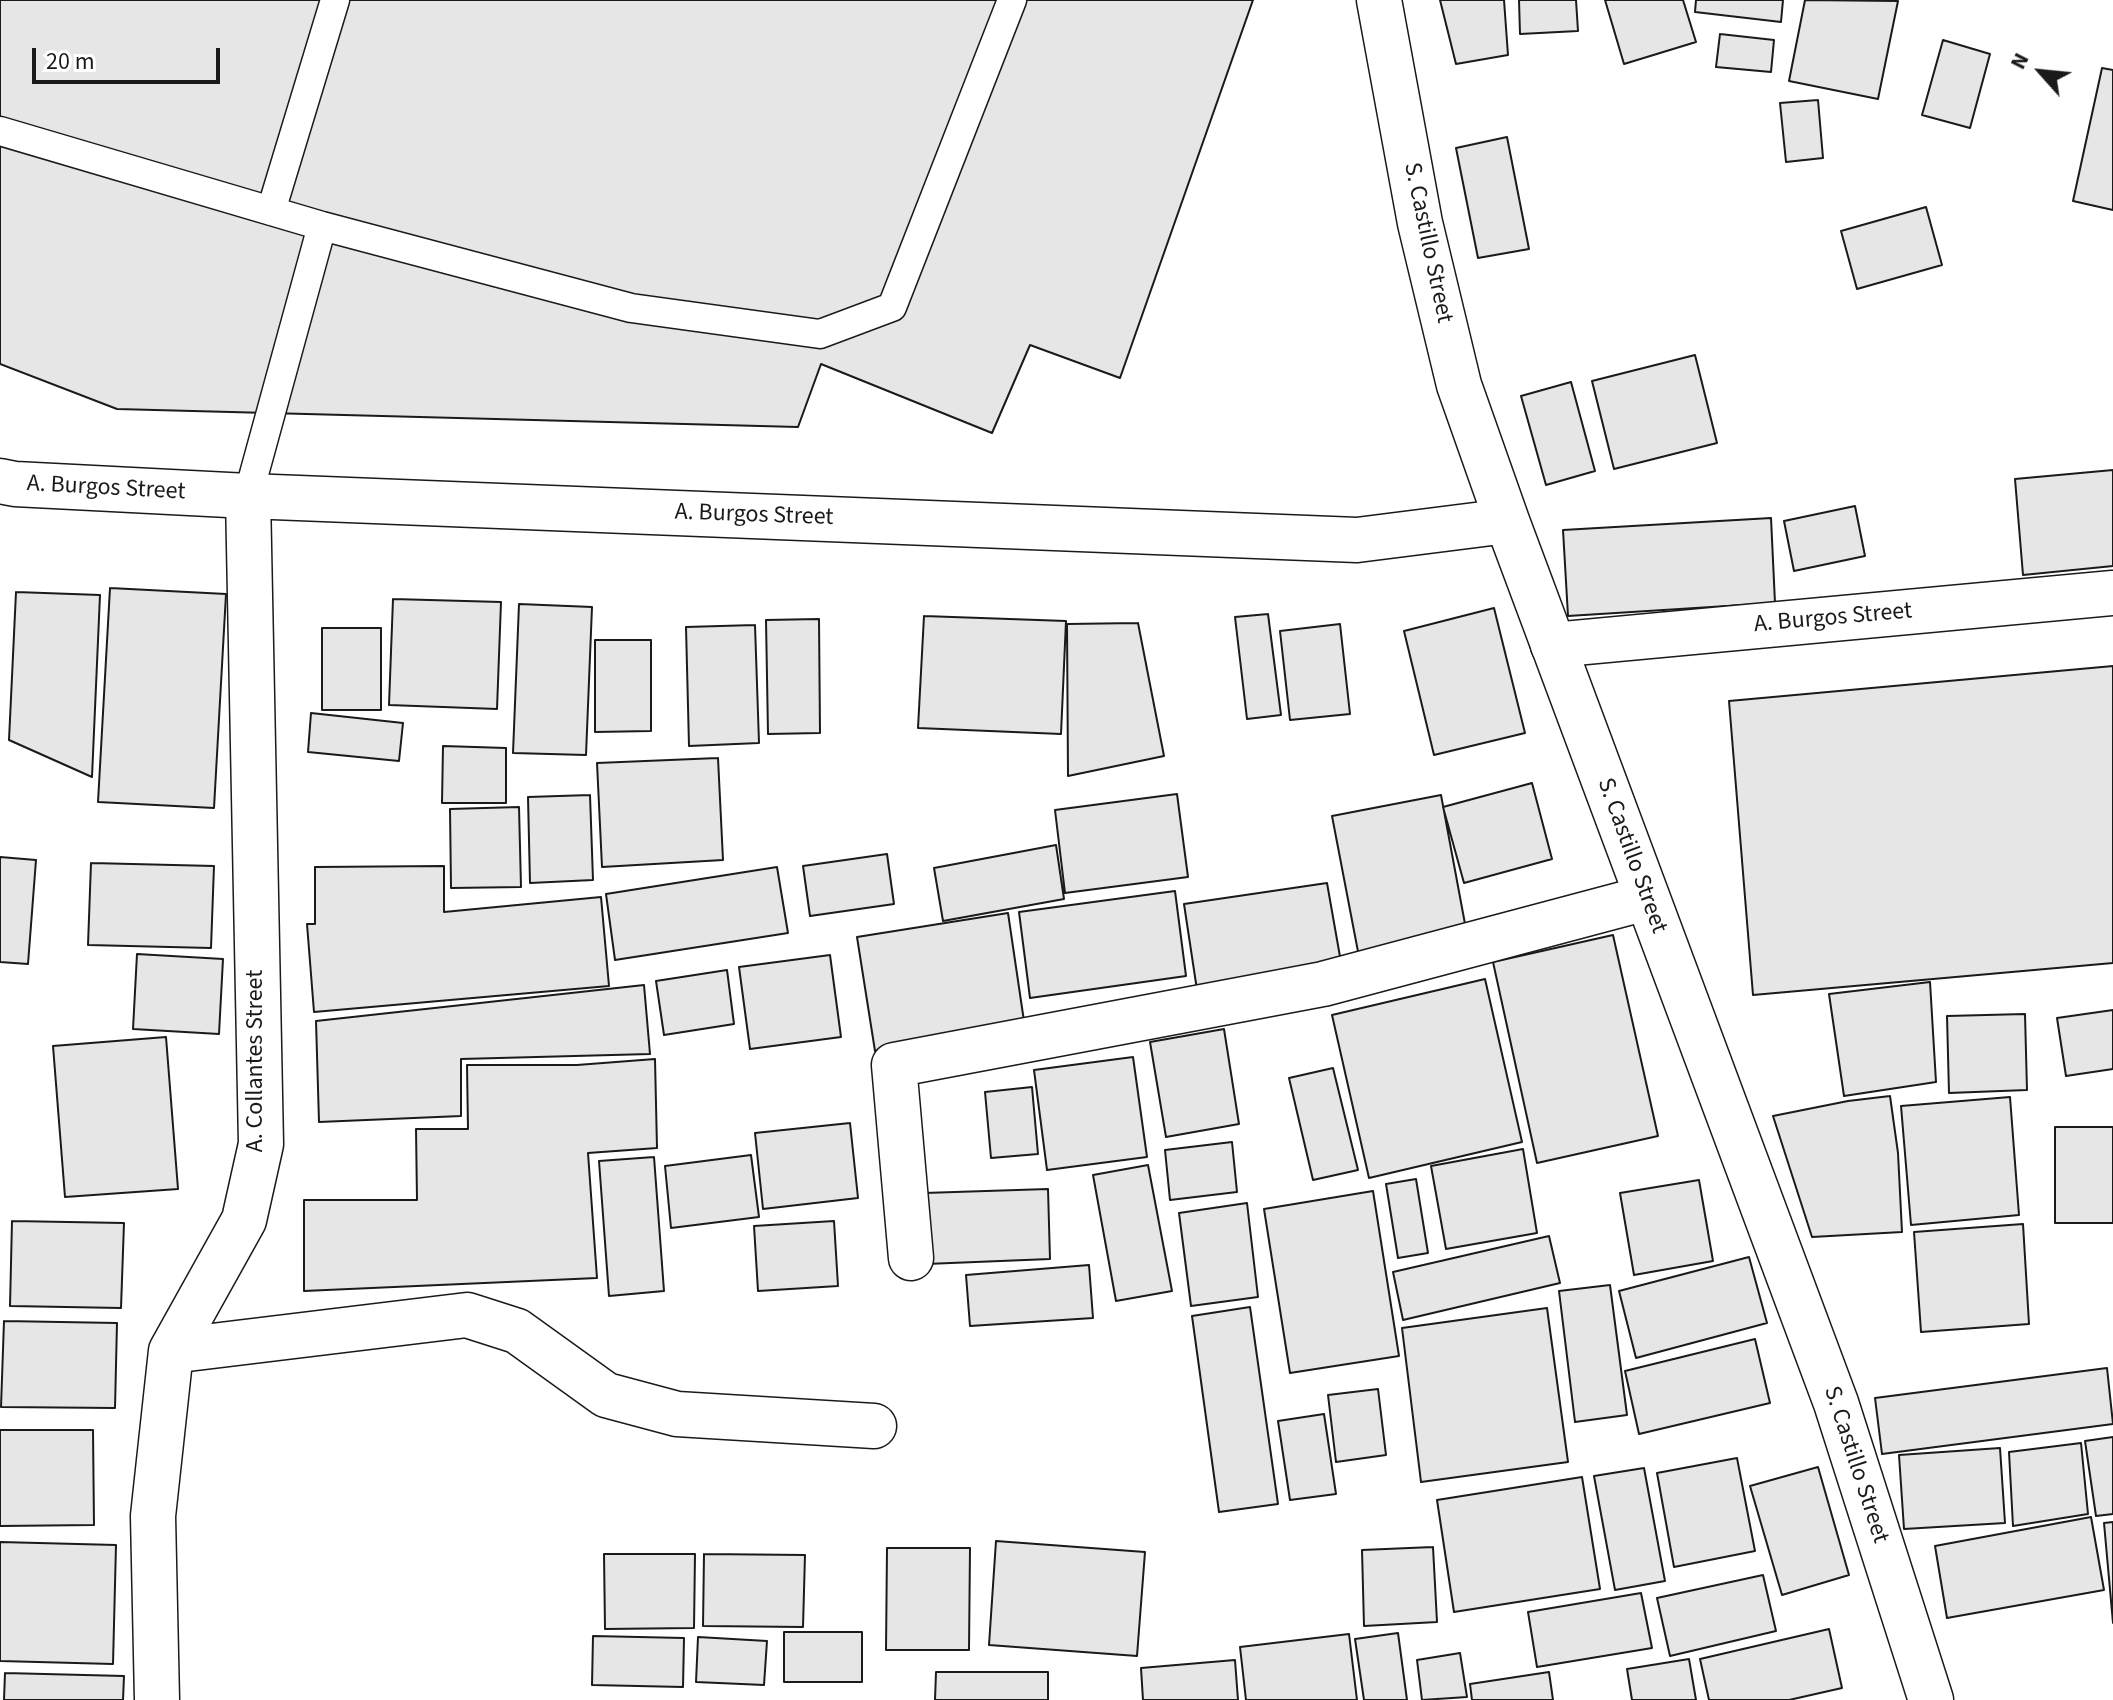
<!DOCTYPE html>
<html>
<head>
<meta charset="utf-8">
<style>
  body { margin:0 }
  #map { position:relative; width:2113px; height:1700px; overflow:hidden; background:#fff; font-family:"Source Sans 3",sans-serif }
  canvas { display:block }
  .north { position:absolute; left:2001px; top:32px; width:80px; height:80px; -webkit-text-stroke:6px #fff; paint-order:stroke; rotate:297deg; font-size:22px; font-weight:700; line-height:32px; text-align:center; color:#1a1a1a }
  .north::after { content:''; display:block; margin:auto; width:28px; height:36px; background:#1a1a1a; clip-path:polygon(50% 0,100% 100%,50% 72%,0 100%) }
  .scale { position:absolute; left:32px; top:48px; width:188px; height:36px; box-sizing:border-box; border:4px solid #1a1a1a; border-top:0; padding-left:10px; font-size:24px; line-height:28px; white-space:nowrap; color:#1a1a1a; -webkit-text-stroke:6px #fff; paint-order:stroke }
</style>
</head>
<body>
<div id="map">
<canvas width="2113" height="1700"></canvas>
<div class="north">N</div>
<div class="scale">20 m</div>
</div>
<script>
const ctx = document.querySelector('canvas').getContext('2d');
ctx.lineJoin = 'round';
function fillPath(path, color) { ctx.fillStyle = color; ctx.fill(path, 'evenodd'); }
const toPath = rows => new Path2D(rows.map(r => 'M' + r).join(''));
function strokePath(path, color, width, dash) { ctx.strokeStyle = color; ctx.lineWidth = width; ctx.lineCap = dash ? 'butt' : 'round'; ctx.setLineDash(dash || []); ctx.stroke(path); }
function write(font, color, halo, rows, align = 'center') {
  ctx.font = font + ' "Source Sans 3",sans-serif'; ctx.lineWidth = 6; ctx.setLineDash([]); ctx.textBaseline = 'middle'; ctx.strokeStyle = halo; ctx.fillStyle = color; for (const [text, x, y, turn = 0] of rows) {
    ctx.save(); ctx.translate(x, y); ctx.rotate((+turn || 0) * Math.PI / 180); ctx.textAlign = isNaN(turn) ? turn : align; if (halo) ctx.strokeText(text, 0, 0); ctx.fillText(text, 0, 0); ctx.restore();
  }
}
const building = toPath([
  [0,0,1253,0,1120,378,1030,345,992,433,821,364,798,427,117,409,0,364,0,0],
  [1440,0,1504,0,1508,55,1456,64,1440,0],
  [1519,0,1576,0,1578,31,1520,34,1519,0],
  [1605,0,1683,0,1696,42,1624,64,1605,0],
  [1696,0,1783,0,1781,22,1695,12,1696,0],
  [1805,0,1898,1,1878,99,1789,81,1805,0],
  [1720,34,1774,40,1771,72,1716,67,1720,34],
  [1943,40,1990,54,1970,128,1922,115,1943,40],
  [2102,68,2113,70,2113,210,2073,201,2102,68],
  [1818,100,1823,158,1786,162,1780,103,1818,100],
  [1507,137,1529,249,1478,258,1456,148,1507,137],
  [1926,207,1942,265,1857,289,1841,231,1926,207],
  [1695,355,1717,443,1614,469,1592,381,1695,355],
  [1571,382,1595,471,1546,485,1521,396,1571,382],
  [2113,470,2113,566,2023,575,2015,479,2113,470],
  [1855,506,1865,556,1794,571,1784,521,1855,506],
  [1771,518,1775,603,1568,616,1563,530,1771,518],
  [110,588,226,594,214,808,98,802,110,588],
  [16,592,100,595,92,777,9,740,16,592],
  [393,599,501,602,497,709,389,705,393,599],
  [519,604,592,607,586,755,513,753,519,604],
  [1494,608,1525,733,1434,755,1404,631,1494,608],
  [1268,614,1281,715,1247,719,1235,617,1268,614],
  [924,616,1066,621,1061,734,918,728,924,616],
  [819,619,820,733,768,734,766,620,819,619],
  [1138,623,1164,756,1068,776,1067,624,1138,623],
  [1340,624,1350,714,1290,720,1280,631,1340,624],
  [755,625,759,743,689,746,686,627,755,625],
  [322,628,381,628,381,710,322,710,322,628],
  [595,640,651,640,651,731,595,732,595,640],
  [2113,666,2113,963,1753,995,1729,701,2113,666],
  [311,713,403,723,399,761,308,752,311,713],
  [443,746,506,748,506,803,442,803,443,746],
  [718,758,723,860,602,867,597,763,718,758],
  [1532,783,1552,859,1464,883,1443,807,1532,783],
  [1177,794,1188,877,1065,893,1055,810,1177,794],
  [590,795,593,880,530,883,528,797,590,795],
  [1441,795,1468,940,1360,962,1332,816,1441,795],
  [519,807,521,887,451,888,450,809,519,807],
  [1056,845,1064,899,943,921,934,868,1056,845],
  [887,854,894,904,810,916,803,866,887,854],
  [0,857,36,860,28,964,0,962,0,857],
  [91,863,214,866,211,948,88,945,91,863],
  [444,866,444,912,601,897,609,986,314,1012,307,924,315,924,315,867,444,866],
  [777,867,788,933,615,960,606,894,777,867],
  [1327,883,1342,968,1197,990,1184,904,1327,883],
  [1175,891,1186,976,1030,998,1019,912,1175,891],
  [1008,913,1025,1028,875,1051,857,937,1008,913],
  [1613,935,1658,1136,1537,1163,1493,962,1613,935],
  [137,954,223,959,219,1034,133,1029,137,954],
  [830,955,841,1037,750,1049,739,967,830,955],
  [727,970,734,1024,664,1035,656,981,727,970],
  [1485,979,1522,1142,1369,1178,1332,1015,1485,979],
  [1930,982,1936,1082,1844,1096,1829,994,1930,982],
  [644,985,650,1054,461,1059,461,1116,319,1122,316,1021,644,985],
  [2113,1010,2113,1069,2066,1076,2057,1018,2113,1010],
  [2025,1014,2027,1090,1949,1093,1947,1016,2025,1014],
  [1224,1029,1239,1124,1166,1137,1150,1042,1224,1029],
  [166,1037,178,1189,65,1197,53,1046,166,1037],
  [1133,1057,1147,1157,1047,1170,1034,1070,1133,1057],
  [655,1059,657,1148,588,1153,597,1278,304,1291,304,1200,417,1200,416,1129,468,1129,467,1065,577,1065,655,1059],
  [1333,1068,1358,1170,1313,1180,1289,1078,1333,1068],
  [1032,1087,1038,1154,991,1158,985,1092,1032,1087],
  [1890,1096,1898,1153,1902,1232,1812,1237,1773,1116,1848,1101,1890,1096],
  [2010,1097,2019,1215,1911,1225,1901,1106,2010,1097],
  [850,1123,858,1198,763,1209,755,1133,850,1123],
  [2055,1127,2113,1127,2113,1223,2055,1223,2055,1127],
  [1232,1142,1237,1192,1170,1200,1165,1150,1232,1142],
  [1523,1149,1537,1233,1446,1249,1431,1166,1523,1149],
  [751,1155,759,1217,671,1228,665,1166,751,1155],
  [654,1157,664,1291,609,1296,599,1161,654,1157],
  [1148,1165,1172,1291,1116,1301,1093,1175,1148,1165],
  [1416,1179,1428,1253,1398,1258,1386,1184,1416,1179],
  [1699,1180,1713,1261,1634,1275,1620,1193,1699,1180],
  [1048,1189,1050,1259,926,1264,924,1193,1048,1189],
  [1373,1191,1399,1356,1290,1373,1264,1209,1373,1191],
  [1247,1203,1258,1297,1191,1306,1179,1213,1247,1203],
  [12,1221,124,1223,121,1308,10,1306,12,1221],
  [834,1221,838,1286,758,1291,754,1226,834,1221],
  [2023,1224,2029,1324,1921,1332,1914,1232,2023,1224],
  [1549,1236,1560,1283,1403,1320,1393,1272,1549,1236],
  [1749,1257,1767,1323,1636,1358,1619,1291,1749,1257],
  [1089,1265,1093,1318,970,1326,966,1275,1089,1265],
  [1610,1285,1627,1415,1575,1422,1559,1291,1610,1285],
  [1250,1307,1278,1504,1219,1512,1192,1316,1250,1307],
  [1547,1308,1568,1462,1421,1482,1402,1328,1547,1308],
  [4,1321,117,1323,115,1408,1,1407,4,1321],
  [1755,1339,1770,1403,1639,1434,1625,1371,1755,1339],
  [2107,1368,2113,1424,1882,1454,1875,1398,2107,1368],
  [1378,1389,1386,1455,1336,1462,1328,1395,1378,1389],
  [1324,1414,1336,1494,1290,1500,1278,1421,1324,1414],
  [0,1430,93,1430,94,1525,0,1526,0,1430],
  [2113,1437,2113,1514,2096,1516,2085,1441,2113,1437],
  [2081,1443,2088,1514,2013,1526,2009,1452,2081,1443],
  [2000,1448,2005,1523,1904,1529,1899,1455,2000,1448],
  [1737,1458,1755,1551,1674,1567,1657,1473,1737,1458],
  [1818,1467,1849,1575,1782,1595,1750,1486,1818,1467],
  [1644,1468,1665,1581,1615,1590,1594,1476,1644,1468],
  [1582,1477,1600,1589,1454,1612,1437,1500,1582,1477],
  [2091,1517,2104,1590,1947,1618,1935,1546,2091,1517],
  [2113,1522,2113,1623,2104,1523,2113,1522],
  [996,1541,1145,1552,1137,1656,989,1645,996,1541],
  [0,1542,116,1545,113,1664,0,1661,0,1542],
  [1433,1547,1437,1622,1364,1626,1362,1550,1433,1547],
  [887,1548,970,1548,969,1650,886,1650,887,1548],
  [604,1554,695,1554,694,1628,605,1629,604,1554],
  [704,1554,805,1555,803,1627,703,1626,704,1554],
  [1763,1575,1776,1631,1670,1656,1657,1598,1763,1575],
  [1641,1593,1652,1648,1537,1667,1528,1612,1641,1593],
  [1829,1629,1842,1688,1789,1700,1709,1700,1700,1659,1829,1629],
  [784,1632,862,1632,862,1682,784,1682,784,1632],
  [1398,1633,1407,1700,1364,1700,1355,1639,1398,1633],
  [1349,1634,1357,1700,1246,1700,1240,1647,1349,1634],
  [593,1636,684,1638,683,1687,592,1685,593,1636],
  [698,1637,767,1641,764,1685,696,1682,698,1637],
  [1460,1653,1467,1697,1422,1700,1417,1660,1460,1653],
  [1689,1659,1696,1700,1632,1700,1627,1669,1689,1659],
  [1235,1660,1238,1700,1143,1700,1141,1668,1235,1660],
  [936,1672,1048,1672,1048,1700,935,1700,936,1672],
  [1549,1672,1553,1700,1472,1700,1470,1684,1549,1672],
  [5,1673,124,1676,123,1700,4,1700,5,1673]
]);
const lane = toPath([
  [0,131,322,226,631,308,820,334,892,307,1012,0],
  [271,211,335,0],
  [248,496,322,226]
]);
const street = toPath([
  [1553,645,2113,593],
  [911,1258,894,1065,1323,984,1646,898],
  [171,1351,467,1315,517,1331,606,1395,677,1414,874,1426],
  [157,1700,153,1516,171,1351,244,1220,261,1144,248,496]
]);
const secondary = toPath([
  [1379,0,1420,223,1459,385,1507,521,1836,1403,1931,1700],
  [0,481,15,484,248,496,1357,540,1507,521]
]);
const streetNames = [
  ["S. Castillo Street",1427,243,78],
  ["A. Burgos Street",106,489,3],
  ["A. Burgos Street",754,516,2],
  ["A. Burgos Street",1833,619,-5],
  ["S. Castillo Street",1631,856,70],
  ["A. Collantes Street",257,1061,-90],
  ["S. Castillo Street",1855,1465,72]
];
fillPath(building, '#e6e6e6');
strokePath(building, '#1a1a1a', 2);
strokePath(lane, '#1a1a1a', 31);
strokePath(street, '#1a1a1a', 47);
strokePath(secondary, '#1a1a1a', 47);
strokePath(lane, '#fff', 28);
strokePath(street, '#fff', 44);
strokePath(secondary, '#fff', 44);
write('24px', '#1a1a1a', '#fff', streetNames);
</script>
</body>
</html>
